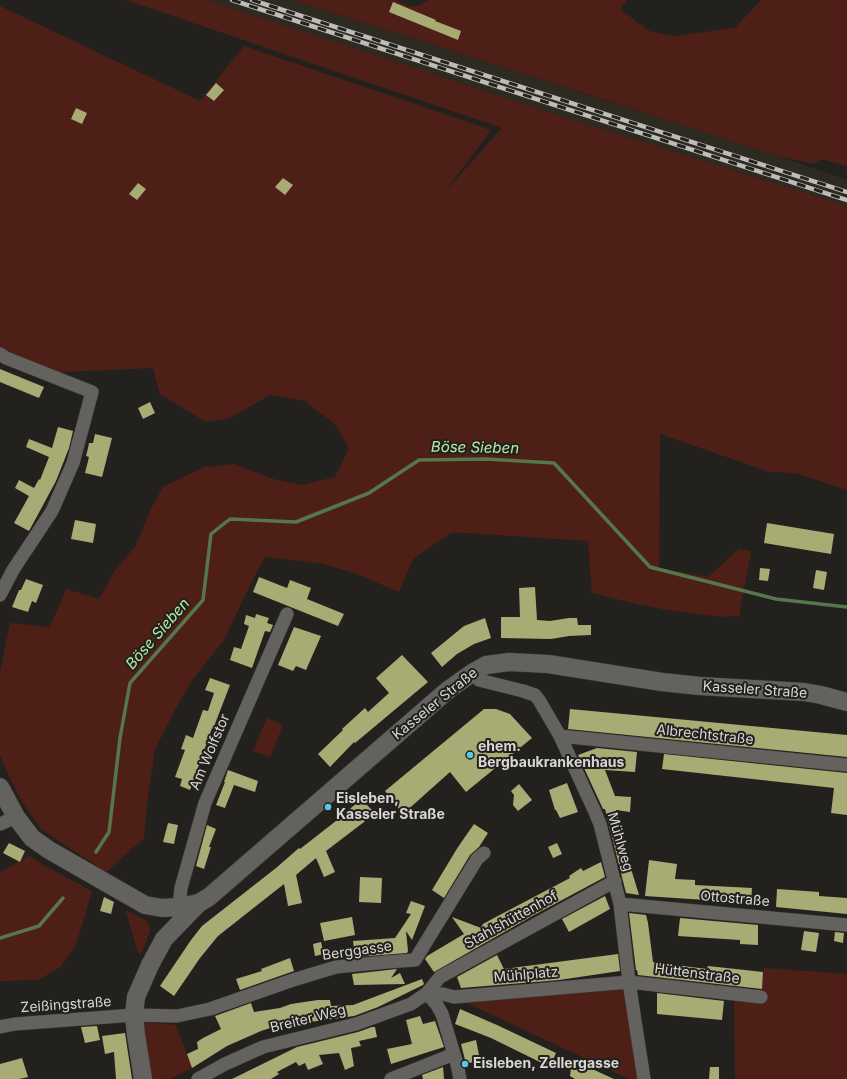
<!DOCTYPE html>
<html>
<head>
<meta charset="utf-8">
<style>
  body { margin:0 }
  canvas { display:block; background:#23211d }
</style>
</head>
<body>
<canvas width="847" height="1079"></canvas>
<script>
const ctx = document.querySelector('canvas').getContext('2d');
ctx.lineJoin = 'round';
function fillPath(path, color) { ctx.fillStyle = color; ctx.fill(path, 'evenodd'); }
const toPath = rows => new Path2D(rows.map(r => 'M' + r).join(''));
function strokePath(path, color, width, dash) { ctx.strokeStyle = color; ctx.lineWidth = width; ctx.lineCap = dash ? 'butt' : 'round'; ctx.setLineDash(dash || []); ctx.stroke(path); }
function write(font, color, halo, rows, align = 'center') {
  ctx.font = font + ' Inter,sans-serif'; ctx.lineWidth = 4; ctx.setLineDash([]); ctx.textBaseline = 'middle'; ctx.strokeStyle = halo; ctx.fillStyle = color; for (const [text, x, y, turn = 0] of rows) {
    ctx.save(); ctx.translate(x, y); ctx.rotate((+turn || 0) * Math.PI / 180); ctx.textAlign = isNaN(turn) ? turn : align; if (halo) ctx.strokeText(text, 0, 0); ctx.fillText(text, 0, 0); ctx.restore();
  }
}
const built = toPath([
  [207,0,293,0,590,96,734,141,847,180,847,206,583,123]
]);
const green = toPath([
  [126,0,207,0,583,123,847,206,847,490,796,473,770,472,660,434,659,568,708,577,739,549,751,551,739,616,721,617,667,610,637,604,592,593,588,541,452,532,413,559,399,592,357,574,323,564,265,557,250,585,224,640,192,680,176,708,155,749,148,796,144,838,106,872,41,829,22,802,6,770,0,755,0,673,10,623,50,627,66,589,99,599,114,572,136,545,151,509,163,487,204,467,234,464,273,479,302,485,335,477,349,449,336,425,305,401,270,395,230,418,206,422,160,394,153,368,60,372,6,352,0,348,0,6,200,101,244,46,491,130,443,194,502,128],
  [293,0,396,0,408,6,419,6,428,0,627,0,620,9,649,31,674,36,735,28,761,0,847,0,847,166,821,159,815,163,810,163,782,157],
  [267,718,283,725,270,757,253,751],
  [29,855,45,866,92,891,76,945,60,967,38,980,0,981,0,873],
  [126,910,147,921,150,927,150,931,142,952,140,954,138,953,126,911],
  [764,968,847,974,847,1079,735,1079,734,995,761,997],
  [629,982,644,1079,629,1079,454,997],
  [142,1022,176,1025,192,1068,170,1079,149,1079]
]);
const stream = toPath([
  [96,852,109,832,120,738,130,683,203,600,211,534,230,519,296,522,369,493,419,460,486,459,554,463,650,567,776,599,847,607],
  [0,938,39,926,63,898]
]);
const building = toPath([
  [393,2,436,20,435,21,461,31,458,40,389,12],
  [216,83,224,90,214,101,206,95],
  [76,108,87,113,82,124,71,119],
  [283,178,293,185,285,195,275,187],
  [138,183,146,189,137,200,129,194],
  [0,369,44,387,39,398,0,382],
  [150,402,155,413,143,419,138,408],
  [58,427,73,431,69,448,56,481,29,531,14,523,29,496,15,488,19,480,34,488,39,479,40,480,49,457,26,447,29,439,52,448],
  [95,434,112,438,102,477,85,473,89,457,86,456,88,448,89,443,93,443],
  [75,520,96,524,93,543,71,539],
  [767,523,834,534,831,554,764,543],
  [760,568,770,569,768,581,759,580],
  [816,570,827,572,824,590,813,588],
  [259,577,287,588,290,580,311,588,307,599,344,614,338,626,253,592],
  [26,579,43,585,36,603,32,601,28,612,12,607,19,590,21,590],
  [535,587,537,620,550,621,569,618,577,618,578,625,591,625,591,635,569,636,551,639,501,638,501,617,520,617,519,588],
  [256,614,269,618,267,623,273,625,270,632,265,631,252,668,230,660,234,647,241,649,249,626,244,624,246,615,255,618],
  [485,618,491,638,474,644,457,654,442,667,431,653,464,626],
  [294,627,321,636,306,670,296,666,293,671,278,665],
  [402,655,428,682,355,743,354,742,330,767,318,754,343,730,342,729,365,708,368,712,389,693,376,678],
  [210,678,230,685,213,729,212,728,190,790,180,786,182,779,175,777,185,750,181,749,186,735,193,738,203,710,208,711,214,693,205,690],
  [484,709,496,709,510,714,532,738,466,792,450,772,403,814,385,791],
  [570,709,847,735,847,757,568,729],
  [597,748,637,752,635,772,605,770,615,796,631,797,630,812,616,810,629,862,639,895,626,893,605,809,603,809,578,755],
  [664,754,847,773,847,815,831,813,834,788,662,769],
  [228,770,258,781,255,792,234,785,225,808,216,805,225,782,224,782],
  [567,783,578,812,560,818,556,810,555,810,549,790],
  [519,784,532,800,518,811,513,805,514,795,511,791],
  [361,799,374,812,364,822,326,851,335,872,324,877,316,858,296,875,302,903,288,906,284,884,218,936,200,958,174,996,160,986,191,940,202,926,276,868,299,848,300,849,341,817],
  [168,823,178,825,174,844,163,842],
  [474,824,488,833,479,847,470,855,444,898,432,890,458,847],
  [207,825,216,829,209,847,211,847,204,869,196,866],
  [9,843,25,851,20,862,3,853],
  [557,843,562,854,553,858,548,847],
  [649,860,677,864,675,879,695,880,695,885,752,888,751,903,645,896],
  [601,862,605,877,534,915,434,972,425,959,427,956,464,934,452,917,481,928,483,924,494,918,570,878,569,876,581,868,583,871],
  [360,877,382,878,381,903,359,902],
  [777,889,819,892,819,896,847,898,847,914,776,907],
  [605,896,610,909,569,932,562,919],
  [104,897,114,902,111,914,100,911],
  [411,901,425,906,412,940,406,931,408,951,407,953,355,957,353,941,395,938,411,914,406,913],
  [629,913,646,915,648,923,653,962,691,967,707,969,708,966,763,972,762,989,638,975,637,970,636,970],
  [352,917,355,935,324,941,320,923],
  [680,918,758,925,758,945,740,944,740,940,678,936],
  [804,931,819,933,816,952,801,950],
  [835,932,844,933,843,943,834,941],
  [321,942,324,954,315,956,313,944],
  [618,954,620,971,559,980,461,988,457,977,497,955,504,969],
  [290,958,294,971,240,990,236,979,262,971,261,969],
  [397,969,391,978,400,973,405,984,354,985,352,974],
  [422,979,424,984,423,985,378,1007,354,1016,273,1027,261,1031,227,1046,192,1068,187,1054,198,1049,197,1042,203,1038,221,1029,215,1016,251,1003,254,1012,280,1008,291,1004,318,1000,330,1000,331,1006,353,1005],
  [657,993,724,1001,722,1020,657,1014],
  [460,1009,497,1025,556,1053,550,1067,491,1038,455,1024],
  [420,1016,423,1024,435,1021,444,1047,391,1064,387,1049,412,1044,406,1020],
  [97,1026,100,1040,85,1043,81,1027],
  [372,1027,375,1027,377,1037,359,1041,361,1046,351,1048,354,1066,345,1070,339,1053,319,1055,323,1064,308,1070,305,1063,299,1066,296,1062,277,1072,279,1074,271,1079,232,1079,297,1047,358,1032],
  [125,1033,132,1079,116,1079,114,1052,105,1054,102,1036],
  [476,1040,480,1060,466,1064,461,1044],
  [22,1058,28,1077,19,1079,0,1079,0,1064],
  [572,1060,590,1068,614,1079,575,1079,570,1076],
  [443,1067,444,1079,423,1079,422,1075],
  [710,1067,719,1067,719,1079,709,1079]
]);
const street = toPath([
  [0,354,6,358,92,392,73,463,52,511,13,570,0,595],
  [472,673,479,680,523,691,535,695,539,700,560,736,595,812,600,824,620,904,629,982,644,1079],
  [560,736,847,765],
  [0,824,16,817],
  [620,904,847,925],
  [179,907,181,888,205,803,287,614],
  [427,993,443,994,454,997,629,982,761,997],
  [427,993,437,1005,442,1014,457,1064,460,1079],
  [0,1027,15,1024,134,1015,177,1016,210,1009,293,980,336,967,387,962,415,960,477,859,484,853],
  [198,1079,225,1064,263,1047,356,1024,411,1004,427,993,440,977,615,881],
  [391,1079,454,1054]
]);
const secondary = toPath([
  [0,787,16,817,32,838,49,850,145,905,162,908,179,907,199,903,209,897,448,690,472,673,486,665,509,662,548,664,662,682,700,686,804,692,821,695,847,702],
  [143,1079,136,1035,134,1015,136,997,150,965,164,939,199,903]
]);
const rail = toPath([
  [232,0,847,200],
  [252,0,847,192]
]);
const markers = [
  [470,755,4,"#5ac8e5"],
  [328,807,4,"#5ac8e5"],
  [465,1064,4,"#5ac8e5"]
];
const streetNames = [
  ["Kasseler Straße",755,690,4],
  ["Kasseler Straße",435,704,-39],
  ["Albrechtstraße",705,735,6],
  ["Am Wolfstor",210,752,-67],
  ["Mühlweg",620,842,74],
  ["Ottostraße",735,899,5],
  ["Stahlshüttenhof",511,920,-29],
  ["Berggasse",357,951,-8],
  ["Hüttenstraße",697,974,7],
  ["Mühlplatz",526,975,-5],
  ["Zeißingstraße",66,1005,-4],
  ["Breiter Weg",308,1019,-14]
];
const poiNames = [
  ["ehem.",478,747],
  ["Bergbaukrankenhaus",478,763],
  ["Eisleben,",336,799],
  ["Kasseler Straße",336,815],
  ["Eisleben, Zellergasse",473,1064]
];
const waterNames = [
  ["Böse Sieben",475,448,1],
  ["Böse Sieben",158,634,-49]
];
fillPath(built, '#2d2a21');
fillPath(green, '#4e1f16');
strokePath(stream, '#56774b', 3.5);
fillPath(building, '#a8ab73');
strokePath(street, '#3d3b39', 14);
strokePath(secondary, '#3d3b39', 19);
strokePath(street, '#64625e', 13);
strokePath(secondary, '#64625e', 18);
strokePath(rail, '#bdbcb9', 4.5);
strokePath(rail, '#23211d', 3, [9]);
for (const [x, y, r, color] of markers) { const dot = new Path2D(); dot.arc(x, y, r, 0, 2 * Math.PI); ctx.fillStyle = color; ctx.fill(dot); strokePath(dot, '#23211d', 1.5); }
write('14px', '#d8d7d4', '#23211d', streetNames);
write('bold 14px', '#d8d7d4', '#23211d', poiNames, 'left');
write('italic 15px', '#b5e9a4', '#23211d', waterNames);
</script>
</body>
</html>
